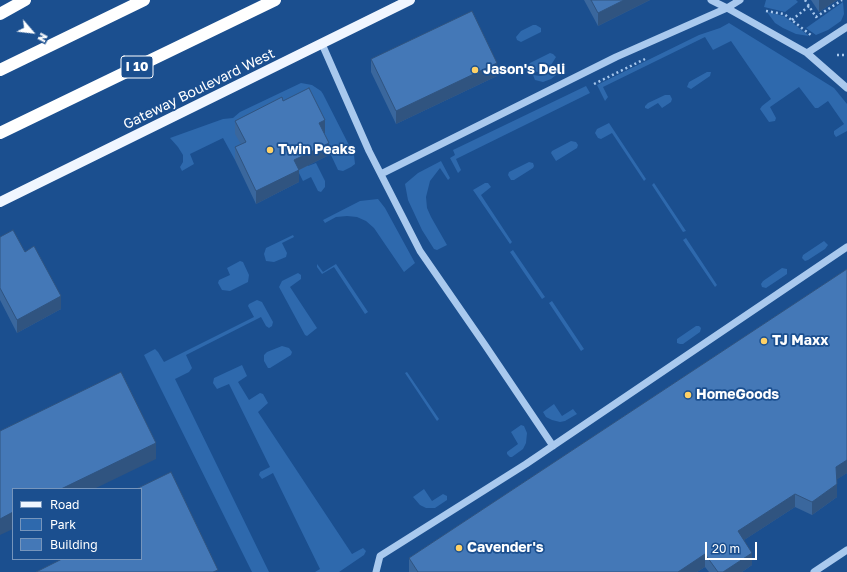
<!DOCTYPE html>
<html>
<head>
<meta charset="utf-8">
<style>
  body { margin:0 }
  #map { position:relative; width:847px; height:572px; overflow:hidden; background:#1b4f8f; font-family:"Golos Text",sans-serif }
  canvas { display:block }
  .legend { position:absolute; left:12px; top:488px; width:130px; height:72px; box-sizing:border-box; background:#1b4f8f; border:1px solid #7695bc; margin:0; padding:5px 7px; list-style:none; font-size:12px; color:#fff }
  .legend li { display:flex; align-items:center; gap:8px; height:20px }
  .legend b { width:20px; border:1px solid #7695bc }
  .north { position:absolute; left:12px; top:12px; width:40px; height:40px; -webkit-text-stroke:3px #1b4f8f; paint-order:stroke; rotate:118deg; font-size:11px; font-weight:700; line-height:16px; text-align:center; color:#fff }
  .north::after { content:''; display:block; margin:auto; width:14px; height:18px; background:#fff; clip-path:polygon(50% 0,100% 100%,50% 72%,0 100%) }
  .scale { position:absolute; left:705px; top:542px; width:52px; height:18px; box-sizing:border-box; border:2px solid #fff; border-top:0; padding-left:5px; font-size:12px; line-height:14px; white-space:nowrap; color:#fff; -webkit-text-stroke:3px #1b4f8f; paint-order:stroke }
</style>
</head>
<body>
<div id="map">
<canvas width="847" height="572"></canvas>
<ul class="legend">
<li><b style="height:5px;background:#f0f6ff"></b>Road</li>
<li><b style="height:11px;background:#2e69ad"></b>Park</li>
<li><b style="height:11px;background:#4478b7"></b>Building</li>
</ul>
<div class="north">N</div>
<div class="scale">20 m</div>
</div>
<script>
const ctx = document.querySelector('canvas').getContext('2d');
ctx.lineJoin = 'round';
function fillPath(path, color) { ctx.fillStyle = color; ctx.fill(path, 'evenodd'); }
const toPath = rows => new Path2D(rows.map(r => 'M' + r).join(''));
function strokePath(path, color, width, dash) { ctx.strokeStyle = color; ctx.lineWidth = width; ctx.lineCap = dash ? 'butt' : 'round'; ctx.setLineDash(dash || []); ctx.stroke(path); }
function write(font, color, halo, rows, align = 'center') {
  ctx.font = font + ' "Golos Text",sans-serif'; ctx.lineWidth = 3.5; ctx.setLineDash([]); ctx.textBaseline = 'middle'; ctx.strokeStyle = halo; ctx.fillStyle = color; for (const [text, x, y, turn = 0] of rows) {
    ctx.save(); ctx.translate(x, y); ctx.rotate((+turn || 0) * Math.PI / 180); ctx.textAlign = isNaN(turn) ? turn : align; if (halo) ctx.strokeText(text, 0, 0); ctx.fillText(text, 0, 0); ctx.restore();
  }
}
const green = toPath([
  [766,0,796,0,798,2,785,12,764,7],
  [843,2,844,14,841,21,828,30,816,35,806,28],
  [767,12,784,16,809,36,796,34,783,28,775,23],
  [729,23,834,88,847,104,847,131,836,137,834,134,834,131,844,124,828,101,818,108,815,108,799,87,770,107,776,118,775,121,769,122,760,109,762,106,771,99,731,41,713,50,705,37,603,87,608,97,605,101,597,85,699,35,720,28],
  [533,25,536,25,541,28,541,32,521,42,517,40,516,37,521,31],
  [550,53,553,54,556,57,551,65,538,72,531,71,528,67,530,63],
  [558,62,560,69,556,75,551,79,543,82,535,80,533,75,541,76,553,69],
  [707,72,711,72,710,76,691,89,687,87,689,82],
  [301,83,312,85,321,91,323,94,354,155,355,164,351,167,343,171,338,170,331,155,329,155,319,136,325,133,236,133,246,154,235,160,223,138,190,154,194,164,182,171,180,167,183,162,183,155,178,147,170,138,223,119,233,118,240,112],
  [586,86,590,93,456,159,461,170,458,173,450,158,455,155,453,150],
  [665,95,670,95,672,99,671,102,662,108,658,103,648,109,645,108,645,106,648,103],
  [609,123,646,179,644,181,612,133,601,139,598,138,595,133,597,129],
  [571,141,576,142,578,145,577,148,556,161,551,153,552,151],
  [441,161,450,178,448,180,440,168,430,181,426,197,427,208,431,217,447,245,437,250,434,249,422,230,408,200,405,184,418,173],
  [529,162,533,163,534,166,533,168,514,180,511,180,508,175,509,172],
  [316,163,325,181,325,187,321,192,318,191,311,177,303,181,297,169,307,164,308,166],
  [485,183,488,183,491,187,481,195,512,242,510,244,473,190],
  [654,183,686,231,683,232,652,185],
  [378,199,385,208,415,263,404,272,374,228,366,221,357,217,347,216,336,217,325,223,323,220,360,201],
  [293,235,294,237,282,243,287,253,286,257,274,262,266,261,264,254,266,248],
  [686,238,717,285,715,287,683,240],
  [824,241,828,245,825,249,808,260,805,261,802,258,803,255],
  [513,250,545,297,542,299,510,252],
  [240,261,243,262,249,275,248,282,230,291,222,290,218,283,219,280,230,275,227,268],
  [317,264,323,272,336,264,368,312,365,314,334,267,322,274,317,267],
  [782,268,787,269,787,274,766,288,762,287,761,284,763,281],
  [298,273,301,275,301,279,290,287,317,328,307,336,305,335,279,287,282,281],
  [257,300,262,302,273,322,272,326,269,328,266,326,261,317,186,355,192,368,189,372,175,379,269,572,252,572,144,355,155,349,158,352,164,362,254,317,248,306,249,304],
  [552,301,584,349,581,351,549,303],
  [696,326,699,326,701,328,700,332,683,344,680,344,677,343,677,339],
  [282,346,289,348,292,352,291,355,270,368,268,368,264,361,264,355,267,352],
  [242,365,247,376,238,382,249,400,260,393,263,394,268,403,258,412,352,554,363,548,366,551,364,555,339,572,315,572,320,569,273,473,262,479,259,475,260,472,270,467,229,384,217,389,213,383,214,378],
  [407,372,439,419,437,421,405,373],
  [554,404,562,416,573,409,577,414,565,421,560,422,552,420,546,417,543,412],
  [521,425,524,426,527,433,526,443,523,449,512,457,510,457,507,454,507,452,518,444,511,432],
  [424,489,432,501,443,494,447,496,447,500,435,508,426,508,420,505,413,497]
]);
const path = toPath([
  [805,0,816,17,842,0],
  [766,11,784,14,812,36],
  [792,20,809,6],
  [837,55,847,55],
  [594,84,645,59]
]);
const minor = toPath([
  [711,0,727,8,807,53,847,88],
  [322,44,369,151,420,251,485,345,553,446],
  [807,53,847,27],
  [381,174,616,57,727,8,740,0],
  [376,572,380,556,526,464,847,247],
  [814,572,847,550]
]);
const major = toPath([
  [0,202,410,0]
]);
const highway = toPath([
  [0,14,25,0],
  [0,70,144,0],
  [0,133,275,0]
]);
const wall = toPath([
  [584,0,650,0,598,26],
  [811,0,837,0,819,12],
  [371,59,497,76,396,124,371,72],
  [235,121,325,133,324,133,329,155,299,170,299,182,256,204,235,160,235,147,241,144,235,134],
  [0,237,25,252,61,309,17,333,0,300],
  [847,269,847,473,837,479,837,497,812,515,795,507,744,540,752,565,742,572,709,572,705,567,697,572,409,572,409,558]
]);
const shadedWall = toPath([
  [624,0,650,0,598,26,598,13],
  [819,0,837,0,819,12],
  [497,63,497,76,396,124,396,111],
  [325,120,325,133,319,136,319,123],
  [329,143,329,155,299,170,299,182,256,204,256,191,294,160],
  [61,296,61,309,17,333,17,320],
  [156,443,156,459,94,489,61,489],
  [847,460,847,473,836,480,836,467],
  [837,484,837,497,812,515,812,502],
  [795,494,795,507,738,544,738,531],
  [13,512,13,529,0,535,0,519],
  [752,553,752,565,742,572,723,572],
  [705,554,705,567,697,572,678,572]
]);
const building = toPath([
  [591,0,624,0,598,13,591,0],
  [472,11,497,63,396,111,371,59,472,11],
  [309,88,325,120,319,123,329,143,294,160,299,170,256,191,235,147,246,142,235,121,282,97,283,101,309,88],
  [13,230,25,252,34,246,61,296,17,320,0,288,0,237,13,230],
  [847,269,847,460,836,467,837,484,812,502,795,494,738,531,752,553,723,572,718,572,705,554,678,572,418,572,409,558,847,269],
  [121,372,156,443,61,489,13,489,13,512,0,519,0,431,121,372],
  [171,472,218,570,213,572,36,572,62,559,141,559,141,489,136,489,171,472]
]);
const markers = [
  [475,70,4,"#ffd166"],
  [270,150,4,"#ffd166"],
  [764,341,4,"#ffd166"],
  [688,395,4,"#ffd166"],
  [459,548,4,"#ffd166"]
];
const shields = [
  [137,67,32]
];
const shieldNames = [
  ["I 10",137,67]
];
const poiNames = [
  ["Jason's Deli",483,70],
  ["Twin Peaks",278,150],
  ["TJ Maxx",772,341],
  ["HomeGoods",696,395],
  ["Cavender's",467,548]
];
const streetNames = [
  ["Gateway Boulevard West",199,89,-26]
];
fillPath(green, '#2e69ad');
strokePath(path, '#a9c9ee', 2.5, [2, 3]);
strokePath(minor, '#a9c9ee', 7);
strokePath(major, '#f0f6ff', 10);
strokePath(highway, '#fff', 12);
fillPath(wall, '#3a679d');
fillPath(shadedWall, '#305480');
fillPath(building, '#4478b7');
strokePath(building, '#305480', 1);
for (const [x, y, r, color] of markers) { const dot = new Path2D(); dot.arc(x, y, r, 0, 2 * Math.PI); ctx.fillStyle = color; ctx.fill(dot); strokePath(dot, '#1b4f8f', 1.5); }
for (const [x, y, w] of shields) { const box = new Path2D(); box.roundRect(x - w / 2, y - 11, w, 22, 3); ctx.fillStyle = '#1b4f8f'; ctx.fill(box); strokePath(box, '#fff', 1); }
write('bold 13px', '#fff', null, shieldNames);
write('bold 14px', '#fff', '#1b4f8f', poiNames, 'left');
write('14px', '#fff', '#1b4f8f', streetNames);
</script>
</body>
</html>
